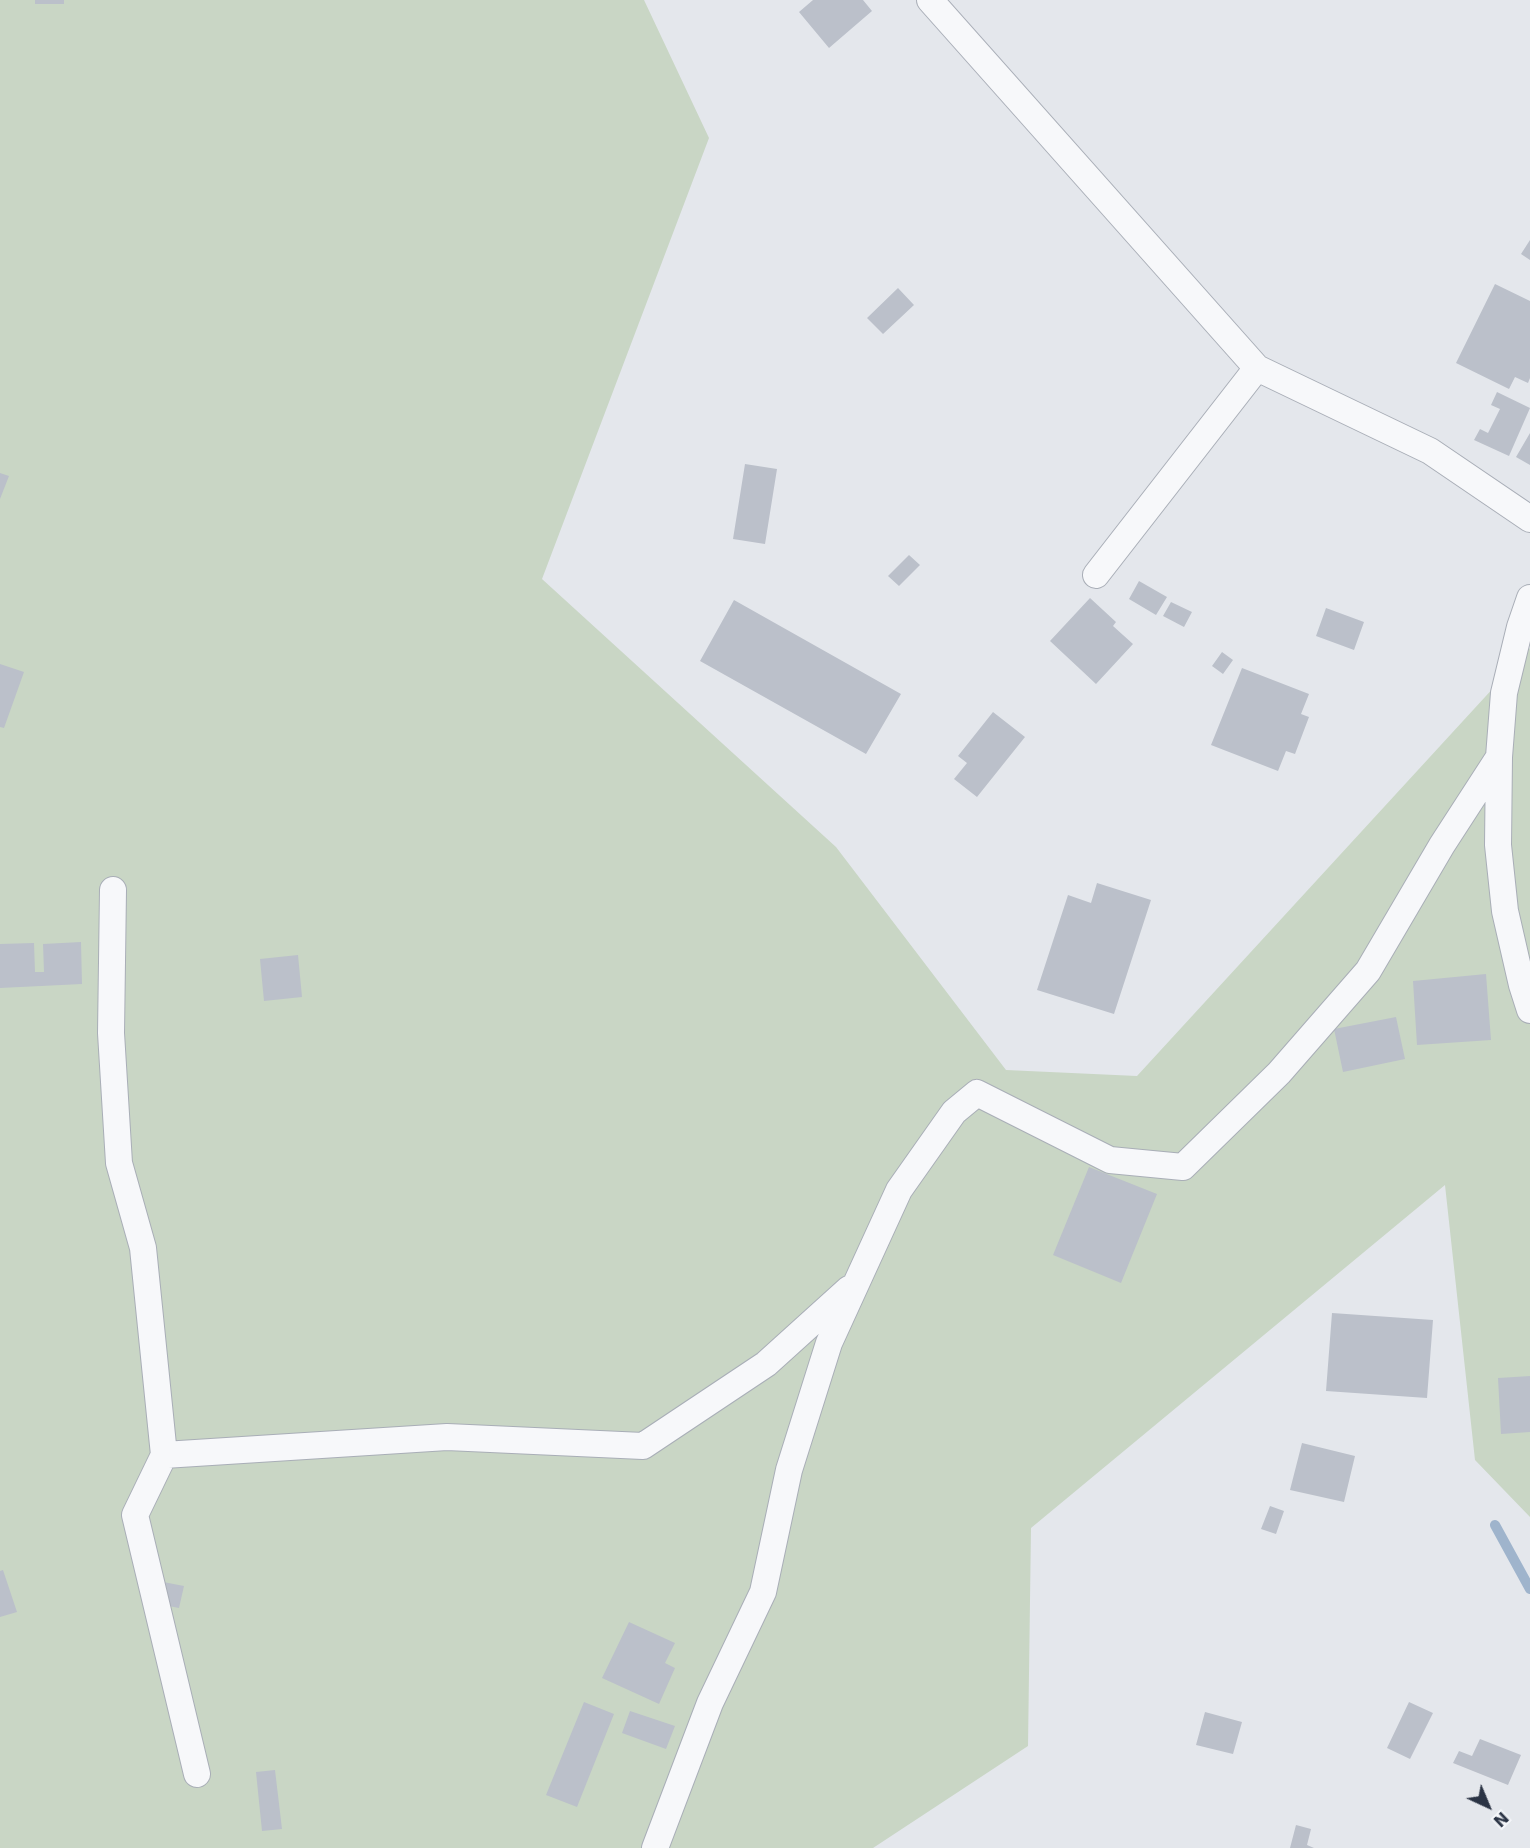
<!DOCTYPE html>
<html>
<head>
<meta charset="utf-8">
<style>
  body { margin:0 }
  #map { position:relative; width:1530px; height:1848px; overflow:hidden; background:#e4e7ec; font-family:"DejaVu Sans",sans-serif }
  canvas { display:block }
  .north { position:absolute; left:1458px; top:1776px; width:60px; height:60px; -webkit-text-stroke:4px #f4f6f9; paint-order:stroke; rotate:136deg; font-size:16px; font-weight:700; line-height:24px; text-align:center; color:#2b3445 }
  .north::after { content:''; display:block; margin:auto; width:21px; height:27px; background:#2b3445; clip-path:polygon(50% 0,100% 100%,50% 72%,0 100%) }
</style>
</head>
<body>
<div id="map">
<canvas width="1530" height="1848"></canvas>
<div class="north">N</div>
</div>
<script>
const ctx = document.querySelector('canvas').getContext('2d');
ctx.lineJoin = 'round';
function fillPath(path, color) { ctx.fillStyle = color; ctx.fill(path, 'evenodd'); }
const toPath = rows => new Path2D(rows.map(r => 'M' + r).join(''));
function strokePath(path, color, width, dash) { ctx.strokeStyle = color; ctx.lineWidth = width; ctx.lineCap = dash ? 'butt' : 'round'; ctx.setLineDash(dash || []); ctx.stroke(path); }
const green = toPath([
  [0,0,644,0,709,138,542,579,836,847,1006,1070,1137,1076,1530,648,1530,1517,1475,1460,1445,1185,1031,1528,1028,1746,873,1848,0,1848]
]);
const stream = toPath([
  [1495,1525,1530,1589]
]);
const building = toPath([
  [35,0,64,0,64,4,35,4],
  [813,0,863,0,872,11,829,48,799,12],
  [1530,240,1530,260,1521,254],
  [1495,284,1530,301,1530,378,1528,383,1515,377,1509,389,1456,363],
  [898,288,914,305,883,334,867,318],
  [1497,392,1530,408,1509,456,1474,440,1480,429,1488,433,1500,409,1491,405],
  [1530,433,1530,465,1516,457],
  [745,464,777,469,765,544,733,539],
  [0,473,9,476,0,499],
  [909,555,920,565,899,586,888,576],
  [1139,581,1167,597,1156,615,1129,599],
  [1090,598,1116,622,1113,626,1133,644,1096,684,1050,641],
  [734,600,901,694,866,754,700,661],
  [1171,602,1192,612,1184,627,1163,616],
  [1326,608,1364,622,1354,650,1316,636],
  [1222,652,1233,660,1223,674,1212,666],
  [0,664,24,672,4,728,0,727],
  [1242,668,1309,694,1301,714,1309,717,1295,754,1286,751,1278,771,1211,745],
  [993,712,1025,737,977,797,954,779,967,763,958,756],
  [1097,883,1151,900,1114,1014,1037,990,1068,895,1091,903],
  [81,942,82,984,0,988,0,944,34,943,35,972,44,972,43,944],
  [298,955,302,997,264,1001,260,959],
  [1486,974,1491,1040,1417,1045,1413,981],
  [1396,1017,1405,1059,1343,1072,1334,1029],
  [1089,1167,1157,1194,1121,1283,1053,1255],
  [1332,1313,1433,1320,1427,1398,1326,1391],
  [1530,1376,1530,1432,1501,1434,1498,1378],
  [1302,1443,1355,1456,1344,1502,1290,1490],
  [1270,1506,1284,1511,1276,1534,1261,1529],
  [3,1570,17,1612,0,1617,0,1571],
  [158,1581,184,1586,179,1608,153,1603],
  [629,1622,675,1643,665,1663,675,1668,659,1704,602,1678],
  [584,1702,614,1714,577,1807,546,1795],
  [1409,1702,1433,1713,1410,1759,1387,1748],
  [630,1711,675,1726,666,1749,622,1733],
  [1205,1712,1242,1722,1233,1754,1196,1745],
  [1480,1739,1521,1755,1508,1785,1453,1763,1459,1751,1472,1756],
  [275,1770,282,1829,262,1831,256,1772],
  [1296,1825,1311,1829,1307,1845,1314,1848,1290,1848]
]);
const street = toPath([
  [930,0,1257,368,1430,451,1530,519],
  [1096,575,1257,368],
  [1530,598,1520,627,1504,693,1499,757,1498,845,1505,911,1522,985,1530,1010],
  [113,890,111,1033,119,1163,143,1248,164,1455,135,1515,197,1774],
  [164,1455,447,1437,643,1446,766,1364,849,1289],
  [655,1848,710,1703,763,1592,789,1470,829,1343,899,1190,954,1112,977,1093,1110,1160,1183,1167,1279,1073,1368,971,1442,845,1499,757]
]);
fillPath(green, '#c9d6c5');
strokePath(stream, '#9fb4cc', 10);
fillPath(building, '#bbc0ca');
strokePath(street, '#a9aeb7', 28);
strokePath(street, '#f7f8fa', 26);
</script>
</body>
</html>
